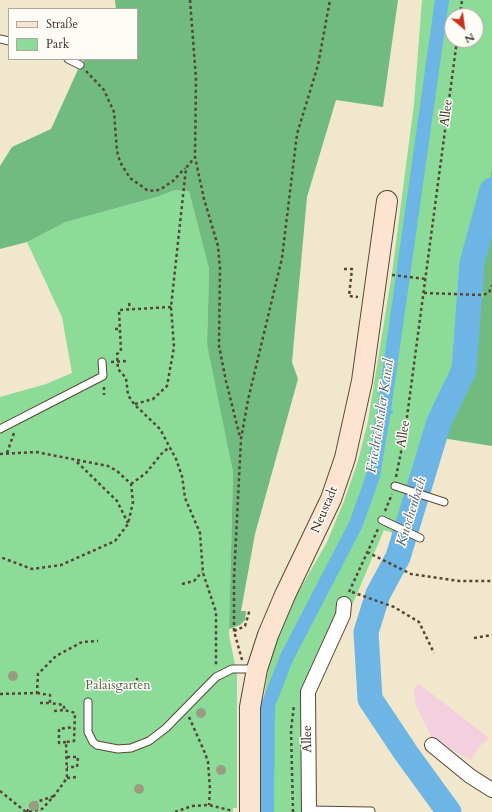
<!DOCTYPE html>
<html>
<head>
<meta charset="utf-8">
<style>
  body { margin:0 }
  #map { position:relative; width:492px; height:812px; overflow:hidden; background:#f1e7cc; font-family:Cardo,serif }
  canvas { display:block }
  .legend { position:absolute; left:8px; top:8px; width:130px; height:52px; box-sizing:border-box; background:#fdfcf7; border:1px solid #afa8a0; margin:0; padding:5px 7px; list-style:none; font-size:12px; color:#3b2a1e }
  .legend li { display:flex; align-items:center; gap:8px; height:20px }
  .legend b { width:20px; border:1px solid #afa8a0 }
  .north { position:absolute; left:444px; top:8px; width:40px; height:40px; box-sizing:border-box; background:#fdfcf7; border:1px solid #afa8a0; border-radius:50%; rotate:151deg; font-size:11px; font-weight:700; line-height:16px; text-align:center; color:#3b2a1e }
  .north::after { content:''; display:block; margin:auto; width:14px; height:18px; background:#c8321e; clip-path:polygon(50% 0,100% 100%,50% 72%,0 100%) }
</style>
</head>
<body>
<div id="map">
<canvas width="492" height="812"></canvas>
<ul class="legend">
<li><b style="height:5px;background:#fde4d1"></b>Straße</li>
<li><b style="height:11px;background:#8cdb99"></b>Park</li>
</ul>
<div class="north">N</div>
</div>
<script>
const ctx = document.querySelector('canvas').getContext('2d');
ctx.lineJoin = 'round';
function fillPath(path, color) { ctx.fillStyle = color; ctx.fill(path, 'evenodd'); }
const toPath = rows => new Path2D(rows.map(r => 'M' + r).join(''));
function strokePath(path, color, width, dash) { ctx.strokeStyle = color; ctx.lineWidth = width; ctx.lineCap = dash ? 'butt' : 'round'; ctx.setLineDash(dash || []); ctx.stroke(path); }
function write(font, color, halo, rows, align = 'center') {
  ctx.font = font + ' Cardo,serif'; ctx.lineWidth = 3; ctx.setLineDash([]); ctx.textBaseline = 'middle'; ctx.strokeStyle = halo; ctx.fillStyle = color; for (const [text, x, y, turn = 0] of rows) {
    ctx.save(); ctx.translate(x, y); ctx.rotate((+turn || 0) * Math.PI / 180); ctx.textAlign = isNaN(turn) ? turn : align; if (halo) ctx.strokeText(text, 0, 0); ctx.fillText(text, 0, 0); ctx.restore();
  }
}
const built = toPath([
  [418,683,489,738,479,747,471,760,433,740,416,706,414,691]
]);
const green = toPath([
  [422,0,492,0,492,168,471,290,483,292,483,299,470,299,442,438,440,455,412,539,384,530,348,615,310,692,306,812,258,812,260,721,270,659,288,610,327,542,344,501,358,461,368,421,392,273,414,104],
  [452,16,476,16,476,40,452,40],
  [175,190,189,190,209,269,207,344,218,387,233,472,229,635,237,674,237,808,233,808,233,812,0,812,0,397,46,384,72,373,62,317,27,242,66,222,157,197]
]);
const forest = toPath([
  [115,0,398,0,383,107,336,100,307,197,292,362,298,379,255,534,241,611,246,611,245,620,240,625,229,629,233,472,207,344,209,269,189,191,175,190,157,197,66,222,27,242,0,249,0,166,12,147,51,129,80,65,85,59,137,59,137,9,116,9],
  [492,168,492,446,442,438,470,299,483,298,483,292,471,290]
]);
const stream = toPath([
  [384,410,391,412]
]);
const canal = toPath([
  [267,812,268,705,287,657,356,524,373,476,384,410,442,0]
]);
const river = toPath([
  [449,812,406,753,370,699,366,632,378,594,398,557,439,422,464,370,472,263,492,190]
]);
const path = toPath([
  [190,0,196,79,195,157,204,199,218,246,220,269,219,346,226,381,240,437],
  [460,16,462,0],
  [86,71,104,90,114,112,117,151,120,162,130,178,147,190,155,191,161,189,173,181,185,168],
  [344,269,352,269,349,296,358,297],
  [392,275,426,279],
  [424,293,482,295,489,293,492,285],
  [129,303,130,309],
  [171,307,119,310,121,351,117,354,118,369,126,378,128,395,134,404,160,429,176,459,182,476,185,498,200,533,203,573,216,612,216,667],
  [115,329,120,329],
  [111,362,127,361],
  [104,387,104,395],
  [135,404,153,399,167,386,174,347,171,307,186,168,195,157],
  [7,453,14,433],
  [0,454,36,452,108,466,117,471,131,484,133,502,128,524,115,541,61,565,32,569,0,557],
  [77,462,117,501,128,523],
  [396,477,405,432,457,40],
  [131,484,146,473,163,452,170,447],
  [385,511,392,494],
  [367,552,411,574,459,581,492,581],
  [182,584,194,581,202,572],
  [349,592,378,529],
  [352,592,394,607,419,622,434,653],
  [234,631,245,626,250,609],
  [474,638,492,635],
  [242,660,234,631,234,578,241,439,248,400,282,258,297,134,318,65,330,0],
  [137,686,137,679,138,679],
  [37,693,50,695,50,703,64,705,64,710,76,713],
  [0,694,37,693,38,674,56,656,82,642,98,641],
  [40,703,50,703],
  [54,711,64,710],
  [189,717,205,753,208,762,210,789,209,805],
  [66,742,59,743,59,729,74,727],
  [67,757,78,757,77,767,67,767],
  [67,778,77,777],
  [0,791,26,812],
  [27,812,31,804,54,796],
  [29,812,42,809,54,796,67,778,66,742,74,741,75,713],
  [175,812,192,806,209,805,233,811],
  [293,812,291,730,294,705]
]);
const service = toPath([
  [0,39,9,41],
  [68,59,80,65],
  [0,429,103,376,102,362],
  [395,486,444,502],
  [382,520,420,538],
  [88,702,88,732,93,742,97,745,118,749,131,748,149,741,166,728,216,677,232,669,255,669],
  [309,810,371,811]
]);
const minor = toPath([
  [432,745,470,776,492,790],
  [309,812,308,692,343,615,344,604]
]);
const secondary = toPath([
  [250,812,250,707,257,669,268,635,285,595,331,499,345,458,362,381,387,201]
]);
const trees = [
  [13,676],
  [201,713],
  [221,770],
  [139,789],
  [34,806]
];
const streetNames = [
  ["Allee",447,113,-82],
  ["Allee",404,434,-81],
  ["Neustadt",325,510,-67],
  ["Allee",308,739,-91]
];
const parkNames = [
  ["Palaisgarten",118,686]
];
const waterNames = [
  ["Friedrichstaler Kanal",381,416,-81],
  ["Knochenbach",412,512,-73]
];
fillPath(built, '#f4cfdd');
fillPath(green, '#8cdb99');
fillPath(forest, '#71bb81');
strokePath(stream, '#6cb5e4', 4);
strokePath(canal, '#6cb5e4', 14);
strokePath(river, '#6cb5e4', 25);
strokePath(service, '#564638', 9);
strokePath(minor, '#564638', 16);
strokePath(secondary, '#564638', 22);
strokePath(path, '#564638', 2.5, [3, 3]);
strokePath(service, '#fff', 7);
strokePath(minor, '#fff', 14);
strokePath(secondary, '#fde4d1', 20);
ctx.fillStyle = '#9a9c81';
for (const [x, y] of trees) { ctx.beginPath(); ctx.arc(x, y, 5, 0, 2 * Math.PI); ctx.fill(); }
write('13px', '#3b2a1e', '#fdfcf7', streetNames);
write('13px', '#535f43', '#fdfcf7', parkNames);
write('italic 14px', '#4c5b63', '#fdfcf7', waterNames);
</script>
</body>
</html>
